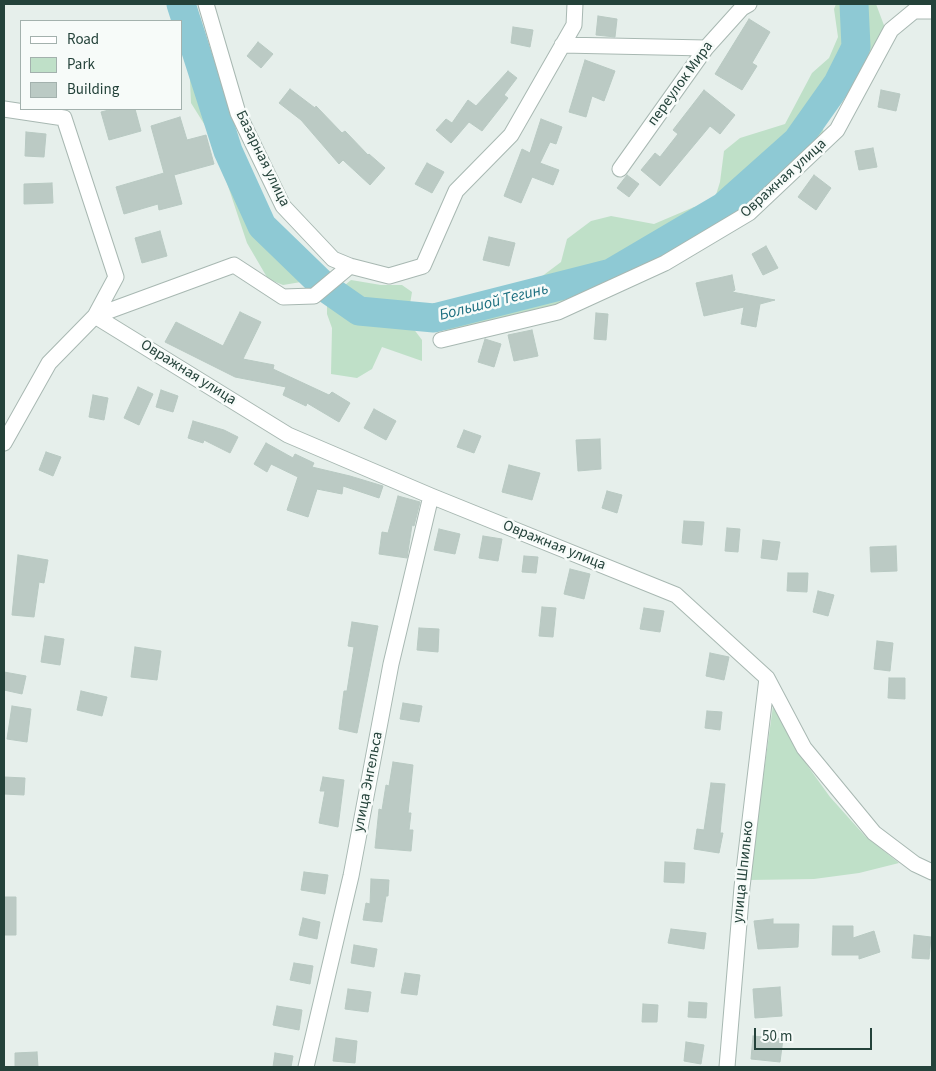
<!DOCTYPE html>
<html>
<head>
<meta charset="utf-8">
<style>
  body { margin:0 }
  #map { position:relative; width:936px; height:1071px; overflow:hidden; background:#e6efeb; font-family:"Source Sans 3",sans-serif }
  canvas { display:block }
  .frame { position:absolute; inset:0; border:5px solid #24423a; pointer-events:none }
  .legend { position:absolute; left:20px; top:20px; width:162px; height:90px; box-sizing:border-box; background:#f7fbf9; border:1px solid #a3b1ad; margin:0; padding:6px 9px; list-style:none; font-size:15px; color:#24423a }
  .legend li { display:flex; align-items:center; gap:10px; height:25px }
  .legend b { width:25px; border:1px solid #a3b1ad }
  .scale { position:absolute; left:754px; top:1028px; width:118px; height:22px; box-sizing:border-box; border:2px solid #24423a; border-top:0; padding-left:6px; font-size:15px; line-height:18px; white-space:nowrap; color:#24423a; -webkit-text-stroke:4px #f7fbf9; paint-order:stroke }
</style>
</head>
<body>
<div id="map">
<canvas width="936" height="1071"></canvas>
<div class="frame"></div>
<ul class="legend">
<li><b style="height:6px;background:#fff"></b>Road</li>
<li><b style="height:14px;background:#bfe0c8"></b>Park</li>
<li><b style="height:14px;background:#bbcac4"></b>Building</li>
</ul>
<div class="scale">50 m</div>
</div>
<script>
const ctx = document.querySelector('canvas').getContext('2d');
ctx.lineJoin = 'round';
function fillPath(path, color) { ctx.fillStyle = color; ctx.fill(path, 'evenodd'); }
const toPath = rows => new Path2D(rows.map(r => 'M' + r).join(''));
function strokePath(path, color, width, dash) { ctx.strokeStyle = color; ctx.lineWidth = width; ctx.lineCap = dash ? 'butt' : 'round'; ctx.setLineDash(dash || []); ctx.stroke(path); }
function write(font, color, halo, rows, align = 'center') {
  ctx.font = font + ' "Source Sans 3",sans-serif'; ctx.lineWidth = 5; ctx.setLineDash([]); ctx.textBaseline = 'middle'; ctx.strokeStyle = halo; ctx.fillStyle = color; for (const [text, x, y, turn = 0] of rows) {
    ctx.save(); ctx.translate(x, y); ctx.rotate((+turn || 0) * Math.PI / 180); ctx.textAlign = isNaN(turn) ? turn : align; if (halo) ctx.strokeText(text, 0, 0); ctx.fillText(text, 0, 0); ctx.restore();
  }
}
const green = toPath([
  [174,4,194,4,222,99,236,130,240,155,276,226,299,249,307,281,283,285,268,279,247,243,211,135,191,103,189,59,181,48,181,21,179,21],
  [836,4,876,4,885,28,864,73,821,118,824,134,799,153,749,207,735,208,715,198,720,182,724,151,740,138,785,124,812,73,829,58,838,37,834,9],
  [707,205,702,230,693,239,645,266,551,310,445,332,443,320,465,315,470,296,541,277,561,262,567,239,591,221,611,216,654,224,694,207],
  [351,280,381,285,402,285,412,292,410,304,398,308,422,340,422,361,382,347,372,369,357,378,331,374,332,328,327,314,327,300],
  [773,706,807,765,830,797,865,836,899,863,859,873,814,879,749,880]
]);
const river = toPath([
  [181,4,228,151,262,226,326,288,359,311,434,318,611,273,723,207,797,141,838,83,856,47,854,4]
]);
const building = toPath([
  [598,16,617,19,615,37,596,35,598,16],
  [749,19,770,32,752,63,757,66,742,90,715,74,749,19],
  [513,27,533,30,530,47,511,43,513,27],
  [258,42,273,54,261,68,247,56,258,42],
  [585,60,615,71,604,101,592,96,586,117,569,112,585,60],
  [508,71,517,78,504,95,508,98,482,131,469,122,451,143,436,130,446,119,452,123,468,100,476,106,508,71],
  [290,89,315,108,316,106,342,133,345,131,368,155,369,154,385,168,370,185,343,160,339,164,301,120,279,103,290,89],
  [704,90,735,115,720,134,710,126,660,186,641,170,655,153,660,157,678,134,673,130,704,90],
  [881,90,900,94,896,111,878,107,881,90],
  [113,109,135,109,141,131,109,140,101,112,113,109],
  [180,117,187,140,206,135,214,164,174,175,182,204,159,210,158,204,124,214,116,187,164,173,151,126,180,117],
  [541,119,562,127,556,144,550,142,540,163,559,170,553,185,532,177,521,203,504,196,522,149,530,153,541,119],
  [26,132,46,134,44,157,25,156,26,132],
  [873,148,877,167,859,170,855,151,873,148],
  [427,163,444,172,432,193,415,184,427,163],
  [627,175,639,184,629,197,617,188,627,175],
  [814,175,831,188,816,210,798,197,814,175],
  [52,183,53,203,24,204,24,184,52,183],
  [160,231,167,256,142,263,135,238,160,231],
  [489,237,515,243,509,266,483,260,489,237],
  [766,246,778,268,763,275,752,254,766,246],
  [732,275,735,290,732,292,775,300,760,304,756,327,741,324,744,307,704,316,696,283,732,275],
  [240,312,261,322,243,359,274,365,273,369,329,395,332,392,350,403,339,422,307,403,306,406,283,395,286,387,235,377,165,342,176,322,223,346,240,312],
  [596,313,608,314,606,340,594,339,596,313],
  [532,330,538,356,514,361,508,335,532,330],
  [485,339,501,344,494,367,478,362,485,339],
  [138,387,153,394,139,425,124,418,138,387],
  [161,390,178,396,173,412,156,407,161,390],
  [93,395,108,398,104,420,89,417,93,395],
  [374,409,396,421,386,440,364,428,374,409],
  [193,421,224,430,238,437,230,453,204,440,203,443,188,438,193,421],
  [464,430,481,436,474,453,457,447,464,430],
  [600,439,601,469,578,471,576,440,600,439],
  [266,443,293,458,295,454,314,463,312,467,350,476,383,486,379,498,343,486,342,494,317,489,308,517,287,510,298,477,271,464,267,472,254,464,266,443],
  [46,452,61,457,53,476,39,470,46,452],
  [509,465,540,473,532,500,502,492,509,465],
  [607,491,622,495,617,513,602,508,607,491],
  [398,496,420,502,414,526,412,525,407,558,379,554,382,532,388,533,398,496],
  [684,521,704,522,702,545,682,543,684,521],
  [727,528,740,529,738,552,725,551,727,528],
  [439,529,460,534,455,554,434,550,439,529],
  [483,536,502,539,498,561,479,558,483,536],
  [763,540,780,542,777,560,761,558,763,540],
  [896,546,897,571,871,572,870,547,896,546],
  [18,555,48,560,44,583,39,582,34,617,12,615,18,555],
  [524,556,538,557,536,573,522,572,524,556],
  [570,569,590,574,584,599,564,594,570,569],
  [788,573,808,573,807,592,787,591,788,573],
  [818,591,834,595,828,616,813,612,818,591],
  [542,607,556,608,553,637,539,636,542,607],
  [644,608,664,611,660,632,640,629,644,608],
  [352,622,378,626,357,733,339,729,344,691,347,691,354,647,348,646,352,622],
  [419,628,439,629,438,652,417,650,419,628],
  [45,636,64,639,60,665,41,662,45,636],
  [877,641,893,643,890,671,874,669,877,641],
  [135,647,161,651,157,680,131,677,135,647],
  [710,653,729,657,724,680,706,676,710,653],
  [4,672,26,676,22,694,4,690,4,672],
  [889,678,905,678,905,699,888,698,889,678],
  [81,691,107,697,102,716,77,710,81,691],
  [403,703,422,706,419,722,400,719,403,703],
  [12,706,31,709,27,742,7,739,12,706],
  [707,711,722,712,720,730,705,728,707,711],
  [393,762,413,765,408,813,411,813,409,830,413,830,411,851,375,848,379,809,382,810,386,785,389,786,393,762],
  [4,777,25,778,24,795,4,794,4,777],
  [323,777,344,780,338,827,319,823,325,791,320,791,323,777],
  [711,783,725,784,720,833,723,833,719,853,694,849,697,829,704,830,711,783],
  [665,862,685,863,684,883,664,882,665,862],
  [304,872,328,875,325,894,301,890,304,872],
  [371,879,389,880,388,896,386,896,382,922,363,920,366,903,370,904,371,879],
  [4,897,16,897,16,935,4,935,4,897],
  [303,918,320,922,317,939,299,935,303,918],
  [773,919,773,924,799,924,798,947,758,949,754,921,773,919],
  [833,926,853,926,853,938,874,931,880,952,859,959,859,955,832,955,833,926],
  [671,929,706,933,704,949,668,943,671,929],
  [914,935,931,937,929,959,912,958,914,935],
  [354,945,377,949,374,967,351,963,354,945],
  [294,963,313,966,310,984,290,980,294,963],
  [405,973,420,975,417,995,401,993,405,973],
  [780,987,782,1016,755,1018,753,989,780,987],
  [348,989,371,992,368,1012,345,1009,348,989],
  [689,1002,707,1003,706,1018,688,1017,689,1002],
  [643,1004,658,1005,657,1022,642,1022,643,1004],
  [277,1006,302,1010,299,1030,273,1025,277,1006],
  [753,1036,783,1039,780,1062,751,1059,753,1036],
  [336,1038,357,1041,355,1063,333,1061,336,1038],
  [686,1042,704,1045,701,1064,684,1061,686,1042],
  [37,1052,38,1067,15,1067,15,1053,37,1052],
  [275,1053,293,1056,291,1067,273,1067,275,1053]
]);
const street = toPath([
  [206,4,238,113,283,206,333,259,350,266,389,276,423,266,456,191,511,135,574,25,575,4],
  [562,45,706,48],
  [4,109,64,118,116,277,95,316,49,363,4,443],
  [620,169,706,48,742,8,749,4],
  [95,316,288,435,431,496,676,595,767,678,804,748,874,833,915,864,932,872],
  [95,316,234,265,283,297,314,296,350,266],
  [441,340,558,312,665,263,749,213,837,130,891,30,914,11,932,11],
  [306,1067,351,876,391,664,431,496],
  [727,1067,742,887,767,678]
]);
const streetNames = [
  ["переулок Мира",681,84,-54],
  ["Базарная улица",262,159,64],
  ["Овражная улица",784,179,-42],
  ["Овражная улица",188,373,32],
  ["Овражная улица",554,546,22],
  ["улица Энгельса",369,782,-79],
  ["улица Шпилько",744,872,-84]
];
const waterNames = [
  ["Большой Тегинь",494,303,-14]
];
fillPath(green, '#bfe0c8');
strokePath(river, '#8ec9d4', 29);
fillPath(building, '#bbcac4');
strokePath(building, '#b8c9c2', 1);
strokePath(street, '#a8b8b2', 17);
strokePath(street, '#fff', 15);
write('15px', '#24423a', '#f7fbf9', streetNames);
write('italic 16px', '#1c6f80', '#f7fbf9', waterNames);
</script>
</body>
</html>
